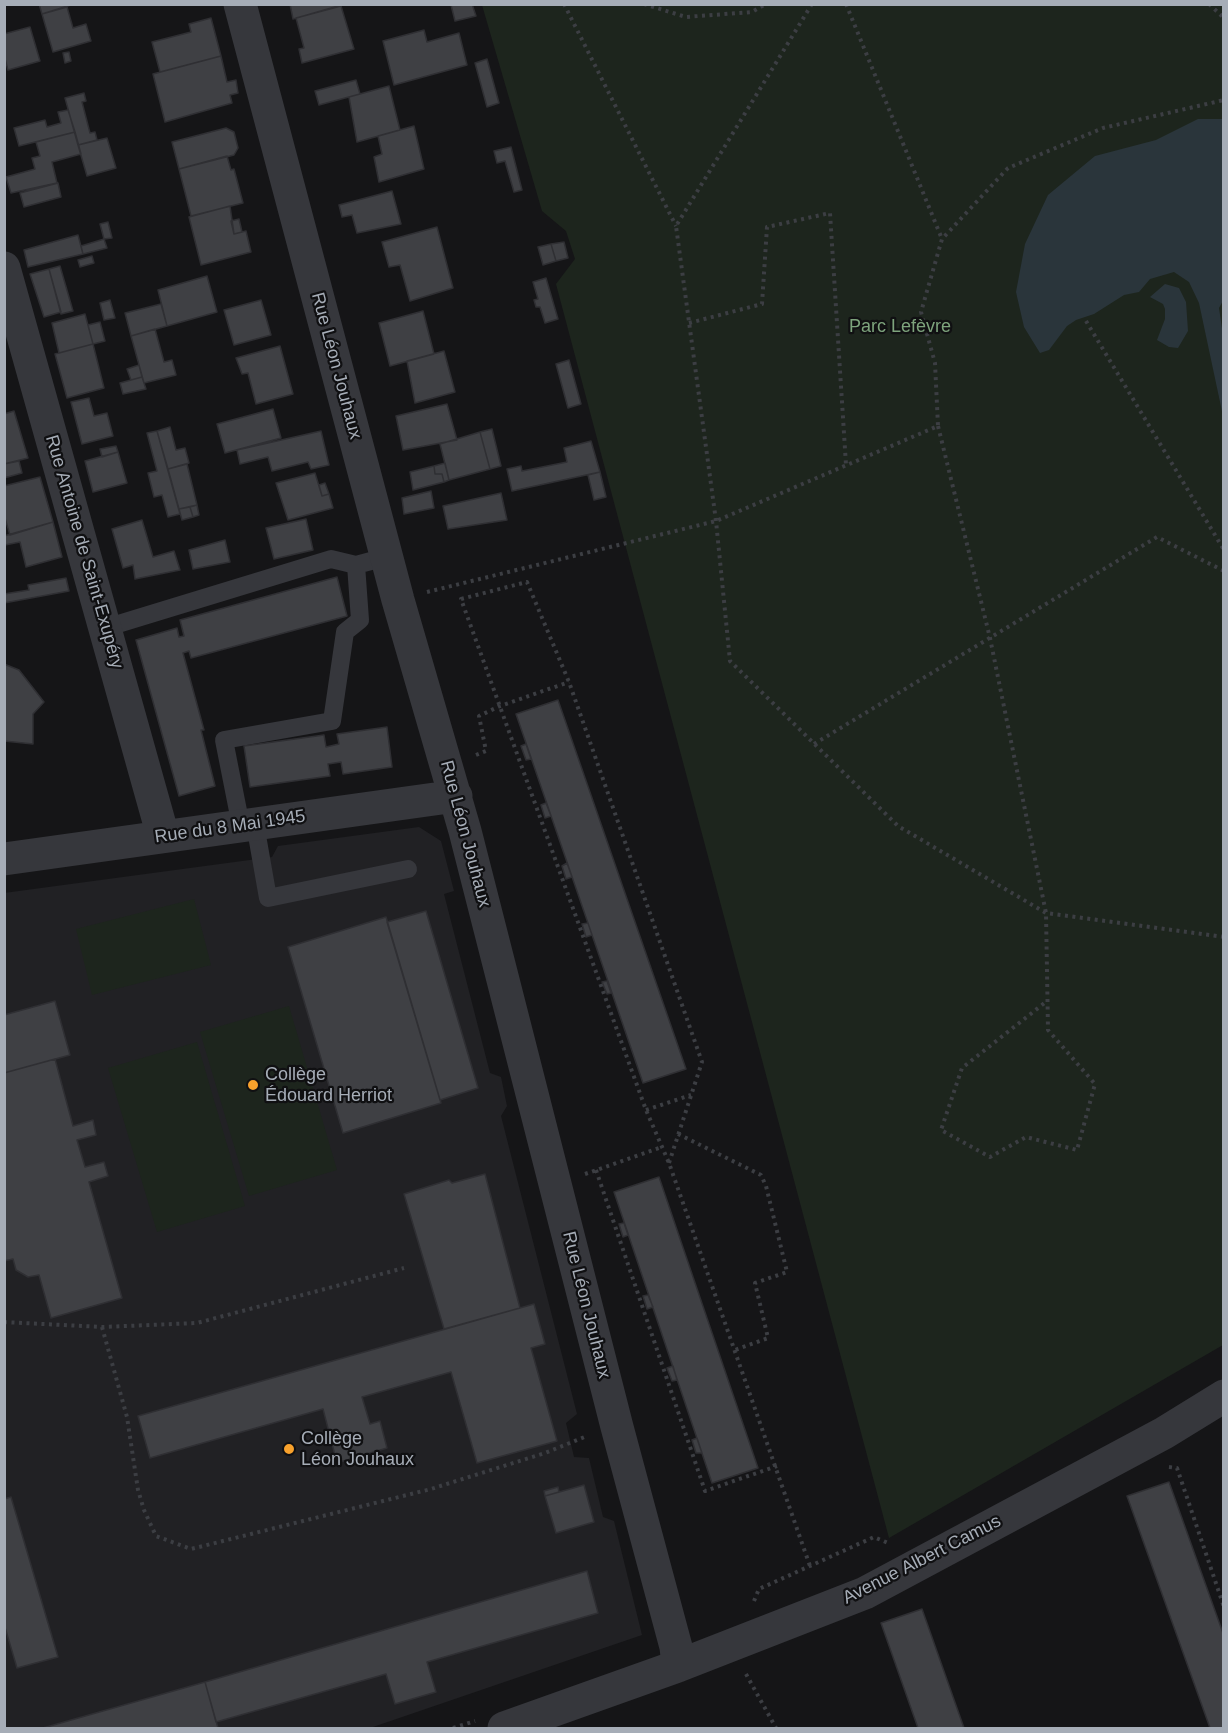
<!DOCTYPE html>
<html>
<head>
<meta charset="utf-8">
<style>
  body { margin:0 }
  #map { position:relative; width:1228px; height:1733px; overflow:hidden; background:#151517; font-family:Arial,sans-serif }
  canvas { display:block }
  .frame { position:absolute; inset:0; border:6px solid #a6adb7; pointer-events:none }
</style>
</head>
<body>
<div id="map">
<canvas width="1228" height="1733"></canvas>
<div class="frame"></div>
</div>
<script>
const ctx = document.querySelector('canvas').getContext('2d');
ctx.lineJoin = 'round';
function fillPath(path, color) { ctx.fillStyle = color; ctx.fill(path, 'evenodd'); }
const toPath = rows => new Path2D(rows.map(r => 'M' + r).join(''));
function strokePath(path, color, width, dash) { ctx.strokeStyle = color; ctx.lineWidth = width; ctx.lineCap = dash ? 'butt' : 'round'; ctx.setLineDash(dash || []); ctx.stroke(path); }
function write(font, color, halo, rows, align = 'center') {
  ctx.font = font + ' Arial,sans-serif'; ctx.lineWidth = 4.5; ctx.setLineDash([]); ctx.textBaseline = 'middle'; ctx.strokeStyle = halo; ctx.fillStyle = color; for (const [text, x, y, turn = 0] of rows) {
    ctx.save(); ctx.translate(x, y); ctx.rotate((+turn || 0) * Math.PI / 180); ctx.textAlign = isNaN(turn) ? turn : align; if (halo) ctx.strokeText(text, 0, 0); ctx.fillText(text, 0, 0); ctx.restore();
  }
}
const built = toPath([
  [419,827,441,841,454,891,444,894,490,1073,501,1077,507,1106,501,1116,577,1414,566,1423,574,1457,589,1458,603,1517,614,1521,642,1635,370,1728,5,1728,4,893,272,857,278,846]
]);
const green = toPath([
  [482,5,1223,5,1223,1345,889,1538,556,284,575,259,566,231,542,211],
  [194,899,211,965,92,995,76,929],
  [289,1006,337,1170,249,1196,200,1032],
  [197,1042,245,1206,157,1232,108,1068]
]);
const water = toPath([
  [1198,119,1223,119,1224,299,1219,308,1223,335,1223,416,1199,303,1189,282,1174,272,1150,279,1139,292,1124,295,1094,314,1076,320,1067,326,1049,350,1040,353,1024,327,1016,292,1025,244,1048,195,1095,156,1156,140],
  [1165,284,1179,288,1186,302,1188,331,1178,348,1169,347,1157,340,1165,319,1165,309,1163,304,1150,297]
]);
const building = toPath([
  [39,4,74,4,42,14,39,4],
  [290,4,345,4,293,19,290,4],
  [472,4,476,16,455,21,451,5,472,4],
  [341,6,354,49,302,63,299,49,304,48,296,18,341,6],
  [67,7,73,28,86,24,91,41,53,52,42,14,67,7],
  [211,18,221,56,160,72,152,42,191,32,189,24,211,18],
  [30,27,40,61,8,70,4,55,4,34,30,27],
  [424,30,427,42,459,33,467,65,394,85,383,41,424,30],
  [69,52,71,61,65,63,63,53,69,52],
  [221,56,227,82,236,80,238,93,230,95,232,103,165,122,153,74,221,56],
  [487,59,499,103,487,107,475,63,487,59],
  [356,80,360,94,319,105,315,91,356,80],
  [389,86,400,130,357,142,349,97,389,86],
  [84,93,86,101,82,102,90,133,95,132,97,140,78,145,65,98,84,93],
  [68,110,75,132,19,146,14,128,45,120,47,127,61,123,58,112,68,110],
  [414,126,424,169,379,182,374,157,382,154,378,136,414,126],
  [226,128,234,132,238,148,234,155,179,169,172,142,226,128],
  [75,132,81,154,52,162,57,183,11,193,6,177,35,169,32,158,40,156,36,142,75,132],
  [107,138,116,168,87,176,78,145,107,138],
  [511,147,522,190,514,192,505,161,497,163,494,151,511,147],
  [227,156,231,170,234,169,243,203,191,216,179,169,227,156],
  [58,183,61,197,24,207,20,193,58,183],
  [392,191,401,224,357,233,352,215,342,217,339,205,392,191],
  [230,206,234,234,246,231,251,252,201,265,189,217,230,206],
  [239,219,242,232,234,234,231,221,239,219],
  [108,222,112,238,104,239,100,224,108,222],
  [437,227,453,288,410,301,400,265,389,267,382,242,437,227],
  [78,235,83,254,28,267,24,250,78,235],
  [104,239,107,248,83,254,81,246,104,239],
  [564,242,568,258,556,261,551,244,564,242],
  [551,244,556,261,543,265,538,247,551,244],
  [92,256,94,263,80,267,78,260,92,256],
  [60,266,73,311,61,314,49,269,60,266],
  [49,269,61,312,44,317,30,274,49,269],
  [207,276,217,312,167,326,158,290,207,276],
  [546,278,558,319,545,323,540,307,536,307,534,300,538,299,533,282,546,278],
  [110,300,115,318,104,320,100,303,110,300],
  [261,300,271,335,234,345,224,310,261,300],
  [161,304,167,326,131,336,125,313,161,304],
  [423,311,434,354,390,366,379,323,423,311],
  [85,314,93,344,59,353,52,323,85,314],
  [100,322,105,341,93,344,88,325,100,322],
  [155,329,164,362,172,360,176,375,144,383,131,336,155,329],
  [93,344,104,388,67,398,55,354,93,344],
  [280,346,293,394,256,404,248,373,242,374,236,358,280,346],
  [444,351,455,392,415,403,407,361,444,351],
  [569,360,581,404,568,408,556,364,569,360],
  [139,365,142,377,131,380,127,369,139,365],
  [142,377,146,389,123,394,120,383,142,377],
  [89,398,94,416,107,413,113,436,82,444,71,402,89,398],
  [447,404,457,440,403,450,396,416,447,404],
  [273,409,281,438,225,453,217,424,273,409],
  [14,411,28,458,4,464,4,414,14,411],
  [170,427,176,450,185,448,189,463,168,469,157,431,170,427],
  [492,429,501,466,490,469,480,432,492,429],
  [157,431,180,514,168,517,162,495,154,497,148,473,157,471,147,433,157,431],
  [321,431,329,465,311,469,308,462,272,471,268,457,240,464,237,450,321,431],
  [480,432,490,469,449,480,440,444,480,432],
  [591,441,600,472,512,491,507,469,521,466,522,471,567,462,564,448,591,441],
  [116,446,118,452,102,457,100,449,116,446],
  [118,452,127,483,93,492,85,461,118,452],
  [19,461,22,473,4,478,4,464,19,461],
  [445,463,449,480,444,482,442,474,435,474,434,466,445,463],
  [187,464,197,505,179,509,168,469,187,464],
  [434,466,435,474,442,474,444,482,413,490,410,472,434,466],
  [600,472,606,497,594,500,588,475,600,472],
  [315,473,322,496,329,494,333,508,288,520,276,483,315,473],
  [40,477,53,522,10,535,4,515,4,486,40,477],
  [325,483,329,494,322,496,319,485,325,483],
  [431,491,434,508,404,514,402,498,431,491],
  [501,493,507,520,448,529,443,506,501,493],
  [197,505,199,515,193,517,190,507,197,505],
  [190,507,193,517,182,520,179,509,190,507],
  [306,519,313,550,274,559,266,528,306,519],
  [142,520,153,557,174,551,180,570,135,579,133,565,123,568,112,529,142,520],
  [53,522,62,557,26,567,20,542,5,545,4,536,53,522],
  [225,540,230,562,193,569,189,550,225,540],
  [337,577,347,616,191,658,189,651,183,653,204,730,201,730,215,786,179,796,136,640,177,628,179,637,184,636,180,620,337,577],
  [66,578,69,591,4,603,4,594,29,590,28,585,66,578],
  [4,664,19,670,44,702,33,714,33,744,4,741,4,664],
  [558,700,686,1069,643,1083,516,714,558,700],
  [387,727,392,767,343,774,341,762,328,764,330,776,250,787,244,746,324,735,326,747,339,744,337,734,387,727],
  [526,744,531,759,526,760,521,746,526,744],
  [546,803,551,816,545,818,541,805,546,803],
  [567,863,572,877,566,879,562,866,567,863],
  [426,911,478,1088,440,1100,387,922,426,911],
  [386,917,441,1103,343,1133,288,947,386,917],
  [588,923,592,935,586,937,582,924,588,923],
  [607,981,611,993,607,994,602,982,607,981],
  [55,1001,70,1055,4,1073,4,1015,55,1001],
  [55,1059,73,1126,93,1120,96,1135,77,1140,85,1167,104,1162,108,1176,89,1182,122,1298,51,1318,39,1275,28,1277,16,1270,13,1259,4,1261,4,1073,55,1059],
  [485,1174,520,1308,444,1329,404,1194,449,1180,452,1183,485,1174],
  [659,1177,758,1468,712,1483,614,1192,659,1177],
  [624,1223,628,1235,623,1237,619,1224,624,1223],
  [648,1295,653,1307,647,1309,643,1296,648,1295],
  [534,1304,545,1344,531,1348,557,1441,477,1463,451,1372,362,1397,370,1424,380,1421,387,1448,337,1463,323,1409,150,1458,138,1416,534,1304],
  [673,1366,677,1380,672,1381,667,1368,673,1366],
  [697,1438,702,1453,696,1453,692,1440,697,1438],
  [1169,1482,1224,1636,1224,1728,1210,1728,1127,1496,1169,1482],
  [584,1485,594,1522,556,1533,545,1496,584,1485],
  [558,1487,559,1492,545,1496,544,1491,558,1487],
  [11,1497,58,1657,17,1668,4,1624,4,1499,11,1497],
  [587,1571,598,1613,427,1662,436,1692,395,1704,386,1674,216,1722,205,1682,587,1571],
  [922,1609,964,1728,918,1728,881,1623,922,1609],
  [205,1682,218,1728,43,1728,205,1682]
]);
const path = toPath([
  [564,4,676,226],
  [644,4,686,17,752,12,766,4],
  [812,4,676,226,716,521,730,661,898,826,1046,913,1224,937],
  [846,4,942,239],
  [1209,4,1224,18],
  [1086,321,1224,550],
  [689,323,762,304,767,227,830,213,846,465],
  [938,426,990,638,1046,913,1048,1030,1095,1084,1077,1150,1026,1137,990,1157,941,1130,962,1068,1047,1001],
  [427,592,716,521,938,426,935,363,921,312,942,239,1008,168,1103,128,1224,100],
  [814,744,1157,537,1224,571],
  [476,755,486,751,479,716,500,706,569,682],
  [646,1110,691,1095],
  [678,1134,761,1175,766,1186,787,1272,755,1283,768,1338,735,1350],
  [669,1163,702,1062,569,682,527,582,461,599,646,1110,669,1163,810,1566],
  [596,1170,705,1491,777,1466],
  [585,1174,662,1147],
  [4,1322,102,1327,197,1323,404,1268],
  [102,1327,127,1417,138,1490,144,1510,156,1536,191,1549,431,1489,545,1453,587,1436],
  [1169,1467,1177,1468,1224,1607],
  [754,1601,759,1589,874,1537,888,1543],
  [746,1674,776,1728],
  [453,1728,475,1721]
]);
const service = toPath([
  [105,628,331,559,356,565],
  [255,824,268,898,408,869],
  [241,826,224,740,332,721,345,632,360,620,356,565,386,557]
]);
const minor = toPath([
  [240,4,398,600,465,831,617,1427,676,1647,678,1666],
  [4,268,163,836],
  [4,859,456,796],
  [504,1728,678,1666,865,1593,1164,1433,1224,1396]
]);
const markers = [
  [253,1085,6,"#f8a12c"],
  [289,1449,6,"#f8a12c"]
];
const parkNames = [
  ["Parc Lefèvre",900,327]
];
const streetNames = [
  ["Rue Léon Jouhaux",336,366,75],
  ["Rue Antoine de Saint-Exupéry",84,552,74],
  ["Rue du 8 Mai 1945",230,827,-8],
  ["Rue Léon Jouhaux",465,834,75],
  ["Rue Léon Jouhaux",586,1305,76],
  ["Avenue Albert Camus",922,1560,-27]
];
const poiNames = [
  ["Collège",265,1075],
  ["Édouard Herriot",265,1096],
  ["Collège",301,1439],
  ["Léon Jouhaux",301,1460]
];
fillPath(built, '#212124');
fillPath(green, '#1d251d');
fillPath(water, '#2a353b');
fillPath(building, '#3f4044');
strokePath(building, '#2f2f33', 1.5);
strokePath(path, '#3c3e43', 4, [3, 4.5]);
strokePath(service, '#36373c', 18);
strokePath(minor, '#36373c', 33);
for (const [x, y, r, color] of markers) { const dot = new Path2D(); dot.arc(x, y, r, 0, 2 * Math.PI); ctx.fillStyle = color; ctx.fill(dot); strokePath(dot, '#101012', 2); }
write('18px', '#7da37c', '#101012', parkNames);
write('18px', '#a6adb7', '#101012', streetNames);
write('18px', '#a6adb7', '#101012', poiNames, 'left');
</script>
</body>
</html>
